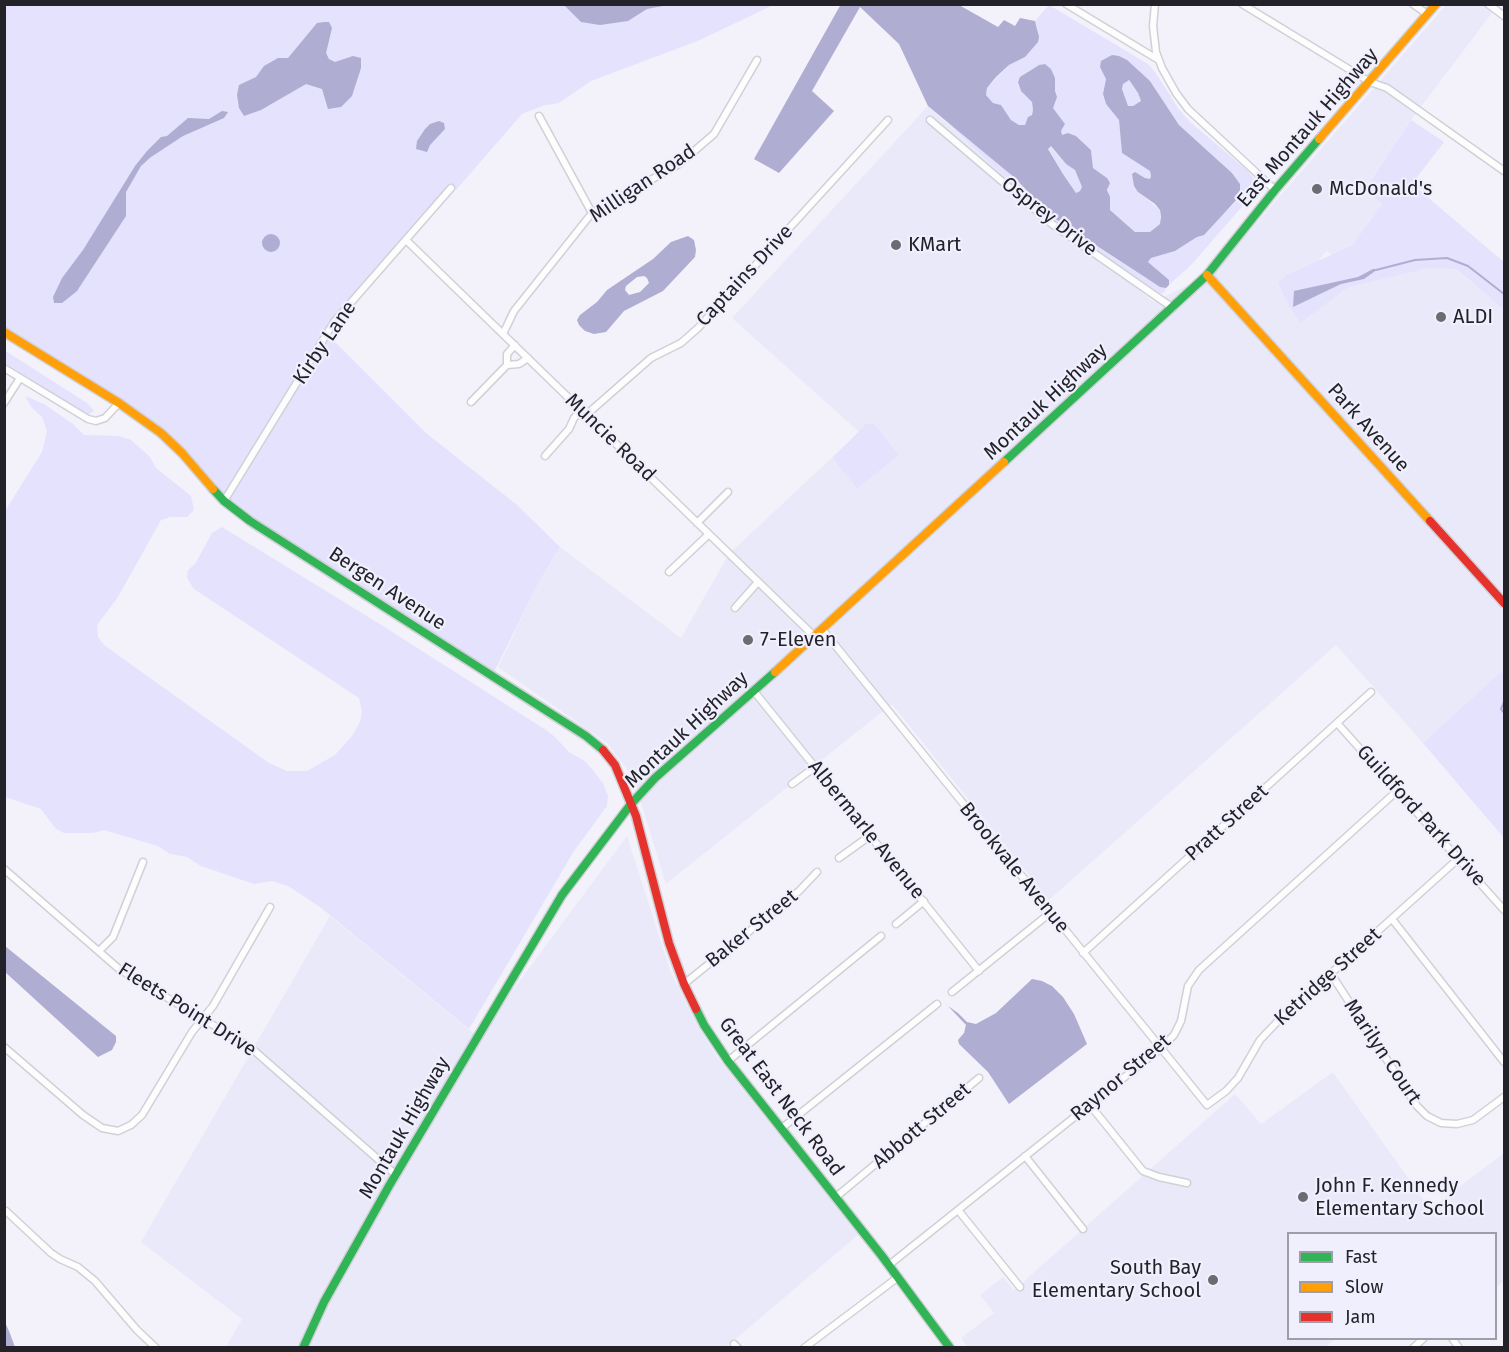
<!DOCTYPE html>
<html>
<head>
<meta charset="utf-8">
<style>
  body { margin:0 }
  #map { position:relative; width:1509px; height:1352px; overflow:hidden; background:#f3f2fa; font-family:"Fira Sans",sans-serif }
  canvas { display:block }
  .frame { position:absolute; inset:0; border:6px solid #232228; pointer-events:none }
  .legend { position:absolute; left:1287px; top:1232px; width:210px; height:108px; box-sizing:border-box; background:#f0effd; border:2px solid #9e9da8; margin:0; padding:8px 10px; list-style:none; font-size:18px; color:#232228 }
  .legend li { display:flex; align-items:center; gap:12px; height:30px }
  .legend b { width:30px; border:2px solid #9e9da8 }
</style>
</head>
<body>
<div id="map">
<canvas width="1509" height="1352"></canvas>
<div class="frame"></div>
<ul class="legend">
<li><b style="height:8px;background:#30b455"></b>Fast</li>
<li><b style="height:8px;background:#ff9f0a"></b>Slow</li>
<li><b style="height:8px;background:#e5322d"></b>Jam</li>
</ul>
</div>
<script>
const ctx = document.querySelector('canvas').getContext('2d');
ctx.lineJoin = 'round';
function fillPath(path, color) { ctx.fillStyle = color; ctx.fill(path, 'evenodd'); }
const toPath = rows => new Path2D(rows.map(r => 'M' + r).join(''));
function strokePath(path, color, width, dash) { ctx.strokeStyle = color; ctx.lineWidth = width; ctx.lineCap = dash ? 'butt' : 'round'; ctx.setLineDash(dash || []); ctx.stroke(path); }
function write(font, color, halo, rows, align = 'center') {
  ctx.font = font + ' "Fira Sans",sans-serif'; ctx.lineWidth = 4.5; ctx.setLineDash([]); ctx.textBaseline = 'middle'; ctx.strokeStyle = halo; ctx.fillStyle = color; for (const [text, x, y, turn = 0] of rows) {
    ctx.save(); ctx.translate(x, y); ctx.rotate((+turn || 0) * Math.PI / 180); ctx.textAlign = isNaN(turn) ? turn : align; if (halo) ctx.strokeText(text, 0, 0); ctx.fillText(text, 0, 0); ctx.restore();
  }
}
const built = toPath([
  [1446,5,1498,5,1411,120,1365,188,1384,204,1340,259,1326,251,1296,290,1295,306,1298,321,1348,286,1429,268,1455,269,1504,310,1504,669,1423,743,1336,645,1049,900,892,704,666,884,633,777,607,743,498,667,540,580,560,547,681,638,729,554,859,432,732,318,928,106,1050,219,1154,302,1207,275,1234,249],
  [627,836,671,973,696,1023,717,1057,858,1235,725,1348,226,1347,242,1319,141,1242,330,916,478,1037],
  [1333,1072,1430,1209,1504,1153,1504,1281,1496,1288,1496,1234,1288,1234,1288,1338,1336,1339,1325,1347,968,1348,961,1338,994,1313,980,1295,1003,1277,1014,1290,1235,1094,1261,1124]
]);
const green = toPath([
  [5,5,773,5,700,40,591,81,559,103,542,106,522,114,456,190,453,187,327,334,426,433,517,505,560,547,540,580,491,678,250,521,161,433,5,332],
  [1049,5,1148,64,1155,72,1178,108,1190,122,1247,170,1257,183,1257,188,1253,194,1191,265,1169,285,1168,280,1148,262,1151,258,1175,251,1197,237,1234,204,1240,196,1240,184,1232,173,1179,125,1150,81,1119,56,1104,74,1106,79,1103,95,1106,104,1119,119,1122,153,1150,171,1151,176,1150,179,1145,178,1139,174,1138,192,1160,210,1161,224,1150,232,1135,232,1110,210,1107,178,1093,168,1091,150,1076,136,1062,136,1061,131,1065,124,1053,108,1055,78,1051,69,1045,64,1039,65,1026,73,1018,82,1021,91,1032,102,1033,110,1032,115,1025,125,1019,125,1011,120,1001,105,993,103,986,95,987,88,1009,65,1025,57,1038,30,1035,21],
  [1128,80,1138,93,1141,102,1133,106,1128,107,1122,89,1123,84],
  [943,119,979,146,1015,178,1051,216,1147,279,1166,288,1164,293,1160,293,1052,222],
  [1411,120,1444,142,1412,184,1504,262,1504,310,1456,269,1429,268,1348,287,1300,323,1287,302,1278,282,1289,274,1351,246,1383,204,1365,189],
  [1050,146,1066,164,1075,170,1082,187,1080,191,1076,193,1060,169,1048,148],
  [4,350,87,403,94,411,88,415,5,363],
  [25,396,44,404,73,424,84,435,119,436,131,440,150,457,156,468,191,496,194,510,187,517,170,517,161,520,118,597,97,625,98,637,104,645,269,763,287,771,307,771,335,755,352,736,360,722,362,712,359,698,194,589,187,578,188,570,195,564,212,533,222,527,383,626,546,730,555,737,569,752,586,762,603,783,608,796,607,806,574,851,469,1029,320,907,288,886,272,881,254,884,201,866,187,857,170,854,158,846,104,830,93,833,64,833,56,829,41,809,5,797,5,511,42,452,47,431,42,417,32,408],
  [873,423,899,455,857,488,833,458,866,424],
  [1504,669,1504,838,1423,743]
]);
const water = toPath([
  [841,4,959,5,998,27,1004,20,1015,26,1020,18,1035,21,1039,37,1038,42,1025,57,1009,65,996,77,987,88,986,95,993,103,1001,105,1011,120,1019,125,1025,125,1028,117,1032,115,1033,110,1032,102,1021,91,1018,82,1020,77,1039,65,1045,64,1051,69,1055,78,1055,91,1057,97,1053,108,1065,124,1061,131,1062,135,1068,133,1076,136,1091,150,1093,168,1107,178,1110,183,1107,190,1110,197,1110,210,1135,232,1150,232,1160,224,1161,217,1160,210,1155,204,1138,192,1134,186,1132,174,1135,172,1145,178,1150,179,1151,176,1150,171,1122,153,1119,120,1106,104,1103,94,1106,79,1100,67,1101,61,1112,55,1119,56,1127,60,1150,81,1179,125,1232,173,1240,184,1240,196,1204,235,1197,237,1175,251,1151,258,1148,262,1169,280,1169,285,1166,288,1160,287,1051,216,1015,178,928,106,899,44,860,7,812,91,834,111,779,173,754,159],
  [1129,80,1138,93,1141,101,1133,106,1128,106,1122,89,1123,84],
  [1051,146,1066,164,1075,170,1082,187,1080,191,1076,193,1063,174,1048,149],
  [564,5,668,5,647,9,628,21,600,25,581,22],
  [324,22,329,22,332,28,326,53,329,59,335,62,353,56,361,58,361,68,352,96,341,107,328,109,322,89,306,84,261,110,244,116,239,108,237,95,239,85,256,77,264,66,278,58,288,58,317,23],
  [222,111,228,112,224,118,183,136,151,157,141,166,126,192,126,216,77,291,62,303,54,303,53,297,62,278,83,250,135,166,147,151,161,137,167,136,188,118,209,119],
  [439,121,444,123,445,129,430,145,427,152,416,149,417,141,425,129,430,124],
  '262 243a9 9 0 1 1 18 0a9 9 0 1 1-18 0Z',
  [688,236,694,240,696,250,695,257,663,291,624,311,606,332,594,334,585,331,579,325,577,320,580,315,597,302,607,290,653,259,671,242],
  [644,276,647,278,649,283,640,292,629,295,625,290,626,286,637,277],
  [1373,269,1378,269,1364,279,1341,284,1293,307,1294,291,1358,277],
  [5,946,116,1036,116,1042,112,1050,98,1057,5,972],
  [1032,979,1042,981,1052,986,1063,997,1074,1014,1087,1044,1009,1104,988,1072,959,1044,958,1040,964,1033,966,1025,948,1006,958,1013,967,1022,976,1024,996,1013],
  [4,1320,9,1331,15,1347,5,1347]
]);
const stream = toPath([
  [1376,270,1415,260,1447,258,1468,266,1504,294],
  [1504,702,1501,709,1504,713]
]);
const street = toPath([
  [1066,4,1157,59],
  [1155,4,1153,26,1156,52,1162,68,1176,93,1188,109,1275,190],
  [1242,4,1370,82,1387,88,1504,171],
  [1413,4,1427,14],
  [1488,4,1504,16],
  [539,116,592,213],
  [930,120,1052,224,1173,308],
  [406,240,814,636],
  [503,334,514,311,592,213,679,164,714,134,757,60],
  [507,365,519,364,528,358],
  [4,368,88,419,96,421,105,418,119,403],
  [471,402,507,365,507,354,515,345],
  [4,403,20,378],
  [586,415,651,358,681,343,698,328,888,120],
  [545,456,569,429,574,418,582,410],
  [224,501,334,322,451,188],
  [697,523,728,492],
  [669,572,709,534],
  [735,608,758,582],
  [822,629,1207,1105,1226,1091,1238,1078,1260,1040,1277,1022,1459,858],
  [753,690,979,971],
  [1337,723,1504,910],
  [792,784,815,767],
  [839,858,871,835],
  [4,869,119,969,250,1047,396,1175],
  [1392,919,1504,1062],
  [896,924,924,901],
  [99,951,113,937,143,862],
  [1083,953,1371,692],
  [1331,974,1417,1106,1427,1116,1441,1123,1457,1124,1473,1120,1504,1097],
  [684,984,799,891,817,872],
  [952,992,1050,913],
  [4,1047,83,1115,102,1128,118,1131,131,1125,142,1115,192,1032,213,1006,270,907],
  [728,1061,881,936],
  [1090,1105,1143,1171,1159,1177,1187,1183],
  [782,1128,937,1004],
  [1025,1156,1083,1229],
  [836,1197,979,1078],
  [958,1210,1020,1287],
  [6,1211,51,1253,60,1259,78,1267,95,1281,137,1330,156,1348],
  [889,1265,1161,1048,1174,1035,1181,1021,1188,986,1199,970,1397,791],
  [1452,1338,1459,1348],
  [734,1344,738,1348],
  [804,1348,897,1278],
  [1413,1348,1424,1338]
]);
const fast = toPath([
  [1004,462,1207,275,1275,190,1319,139],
  [213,489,224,501,250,521,586,736,603,750],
  [696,1009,704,1025,728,1061,882,1256,950,1348],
  [303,1348,324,1302,389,1186,562,895,631,804,655,778,775,672]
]);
const slow = toPath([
  [1319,139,1436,4],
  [1207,275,1430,521],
  [4,332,119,403,161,433,182,453,213,489],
  [775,672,1004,462]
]);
const jam = toPath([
  [1430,521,1504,603],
  [603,750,615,765,636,816,669,943,684,984,696,1009]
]);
const markers = [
  [1317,189,6,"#6c6b72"],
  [896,245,6,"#6c6b72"],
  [1441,317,6,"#6c6b72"],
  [748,640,6,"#6c6b72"],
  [1303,1197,6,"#6c6b72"],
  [1213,1280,6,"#6c6b72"]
];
const streetNames = [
  ["East Montauk Highway",1308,128,-49],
  ["Milligan Road",643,184,-34],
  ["Osprey Drive",1049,217,38],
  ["Captains Drive",745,276,-47],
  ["Kirby Lane",325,343,-56],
  ["Montauk Highway",1046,402,-43],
  ["Park Avenue",1368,428,48],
  ["Muncie Road",610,438,44],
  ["Bergen Avenue",387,589,33],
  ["Montauk Highway",687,730,-43],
  ["Guildford Park Drive",1421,816,48],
  ["Pratt Street",1227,823,-42],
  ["Albermarle Avenue",866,830,51],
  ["Brookvale Avenue",1014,868,51],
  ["Baker Street",752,929,-39],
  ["Ketridge Street",1328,977,-42],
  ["Fleets Point Drive",187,1010,32],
  ["Marilyn Court",1382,1052,56],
  ["Raynor Street",1121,1078,-40],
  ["Great East Neck Road",781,1097,53],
  ["Abbott Street",922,1126,-40],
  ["Montauk Highway",405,1128,-60]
];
const poiNames = [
  ["McDonald's",1329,189],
  ["KMart",908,245],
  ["ALDI",1453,317],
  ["7-Eleven",760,640],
  ["John F. Kennedy",1315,1186],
  ["Elementary School",1315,1209],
  ["South Bay",1201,1268,"right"],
  ["Elementary School",1201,1291,"right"]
];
fillPath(built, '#eae9fa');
fillPath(green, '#e4e2fc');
fillPath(water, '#b0add2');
strokePath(stream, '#b0add2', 2);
strokePath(street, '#d0d0d7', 9);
strokePath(fast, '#d0d0d7', 11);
strokePath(slow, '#d0d0d7', 11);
strokePath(jam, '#d0d0d7', 11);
strokePath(street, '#fdfdfe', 6);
strokePath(fast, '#30b455', 8);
strokePath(slow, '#ff9f0a', 8);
strokePath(jam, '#e5322d', 8);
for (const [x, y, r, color] of markers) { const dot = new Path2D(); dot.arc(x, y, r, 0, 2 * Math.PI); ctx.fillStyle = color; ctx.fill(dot); strokePath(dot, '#f0effd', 2); }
write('20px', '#232228', '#f0effd', streetNames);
write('20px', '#232228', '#f0effd', poiNames, 'left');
</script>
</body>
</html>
